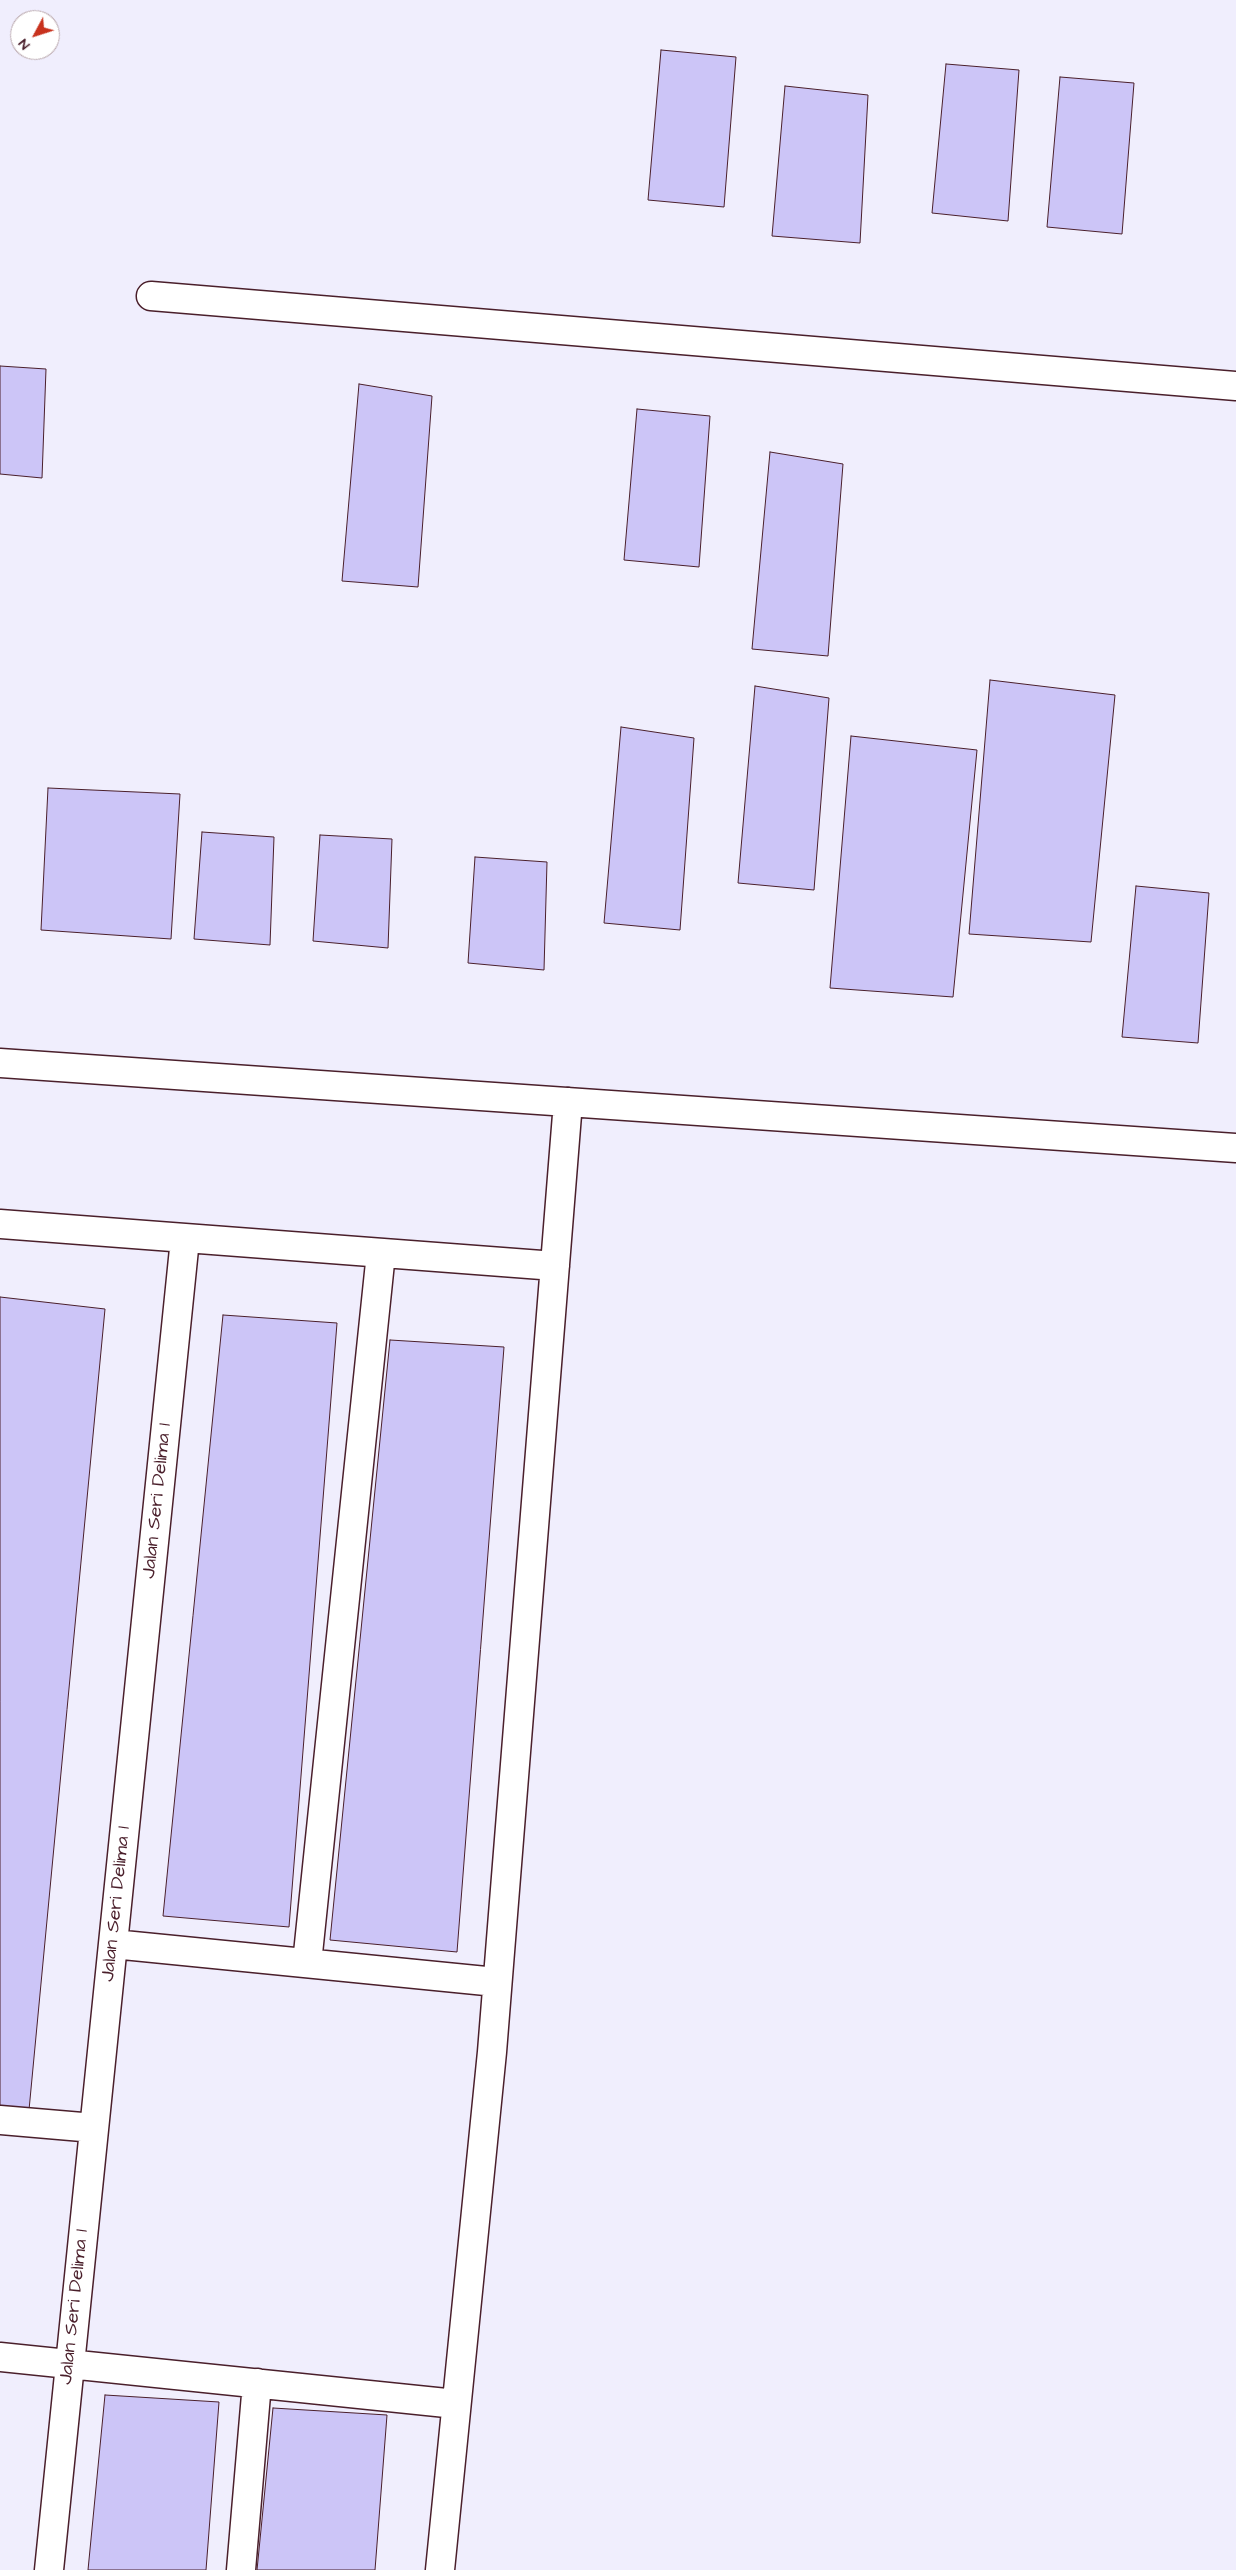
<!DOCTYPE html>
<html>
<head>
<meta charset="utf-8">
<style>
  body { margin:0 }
  #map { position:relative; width:1236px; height:2570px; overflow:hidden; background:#f0eefd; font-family:"Architects Daughter",sans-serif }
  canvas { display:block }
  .north { position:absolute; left:10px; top:10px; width:50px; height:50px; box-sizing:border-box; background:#fff; border:1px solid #b7a5aa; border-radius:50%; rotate:230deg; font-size:14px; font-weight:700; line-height:20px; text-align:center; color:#4a1f2b }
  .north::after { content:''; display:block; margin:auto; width:18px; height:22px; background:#c8321e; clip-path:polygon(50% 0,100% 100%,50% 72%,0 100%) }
</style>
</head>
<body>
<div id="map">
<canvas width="1236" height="2570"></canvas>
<div class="north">N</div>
</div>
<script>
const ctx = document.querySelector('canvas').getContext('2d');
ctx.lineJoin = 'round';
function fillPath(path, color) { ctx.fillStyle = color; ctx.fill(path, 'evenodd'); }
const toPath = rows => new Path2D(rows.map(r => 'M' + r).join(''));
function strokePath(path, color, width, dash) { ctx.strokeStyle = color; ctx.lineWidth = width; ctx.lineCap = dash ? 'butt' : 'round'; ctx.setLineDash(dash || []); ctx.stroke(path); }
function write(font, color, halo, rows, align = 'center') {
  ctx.font = font + ' "Architects Daughter",sans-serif'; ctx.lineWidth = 4.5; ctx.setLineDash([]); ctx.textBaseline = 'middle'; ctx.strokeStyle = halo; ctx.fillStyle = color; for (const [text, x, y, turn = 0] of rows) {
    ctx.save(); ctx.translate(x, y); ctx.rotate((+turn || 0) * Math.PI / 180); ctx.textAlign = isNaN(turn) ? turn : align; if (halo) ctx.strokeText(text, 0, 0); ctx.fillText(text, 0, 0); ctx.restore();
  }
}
const building = toPath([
  [661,50,736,57,724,207,648,200,661,50],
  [946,64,1019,70,1008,221,932,213,946,64],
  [1060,77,1134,83,1122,234,1047,227,1060,77],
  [785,86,868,95,860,243,772,236,785,86],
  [0,366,46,369,42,478,0,474,0,366],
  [359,384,432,396,418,587,342,581,359,384],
  [637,409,710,416,699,567,624,560,637,409],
  [770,452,843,464,828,656,752,649,770,452],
  [990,680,1115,695,1091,942,969,934,990,680],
  [755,686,829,698,814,890,738,883,755,686],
  [621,727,694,738,680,930,604,923,621,727],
  [851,736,977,750,953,997,830,988,851,736],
  [48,788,180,794,171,939,41,930,48,788],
  [202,832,274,837,270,945,194,939,202,832],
  [320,835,392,839,388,948,313,941,320,835],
  [475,857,547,862,544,970,468,963,475,857],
  [1136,886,1209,893,1198,1043,1122,1037,1136,886],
  [0,1297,105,1309,29,2110,0,2107,0,1297],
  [223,1315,337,1323,289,1927,163,1916,223,1315],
  [390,1340,504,1347,457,1952,330,1940,390,1340],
  [105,2395,219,2402,206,2570,88,2570,105,2395],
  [273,2408,387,2415,375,2570,257,2570,273,2408]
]);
const minor = toPath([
  [151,296,1236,386],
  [0,1063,1236,1148],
  [0,1224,555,1266],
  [113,1944,496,1982],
  [307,1963,381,1253],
  [0,2120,94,2128],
  [0,2357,456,2404],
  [49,2570,185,1239],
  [241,2570,257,2383],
  [440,2570,492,2052,568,1102]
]);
const streetNames = [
  ["Jalan Seri Delima 1",158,1501,-84],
  ["Jalan Seri Delima 1",117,1904,-84],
  ["Jalan Seri Delima 1",75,2307,-84]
];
fillPath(building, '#ccc5f7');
strokePath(building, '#4a1f2b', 1);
strokePath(minor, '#4a1f2b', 31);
strokePath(minor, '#fff', 28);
write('19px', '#4a1f2b', '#fff', streetNames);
</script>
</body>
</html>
